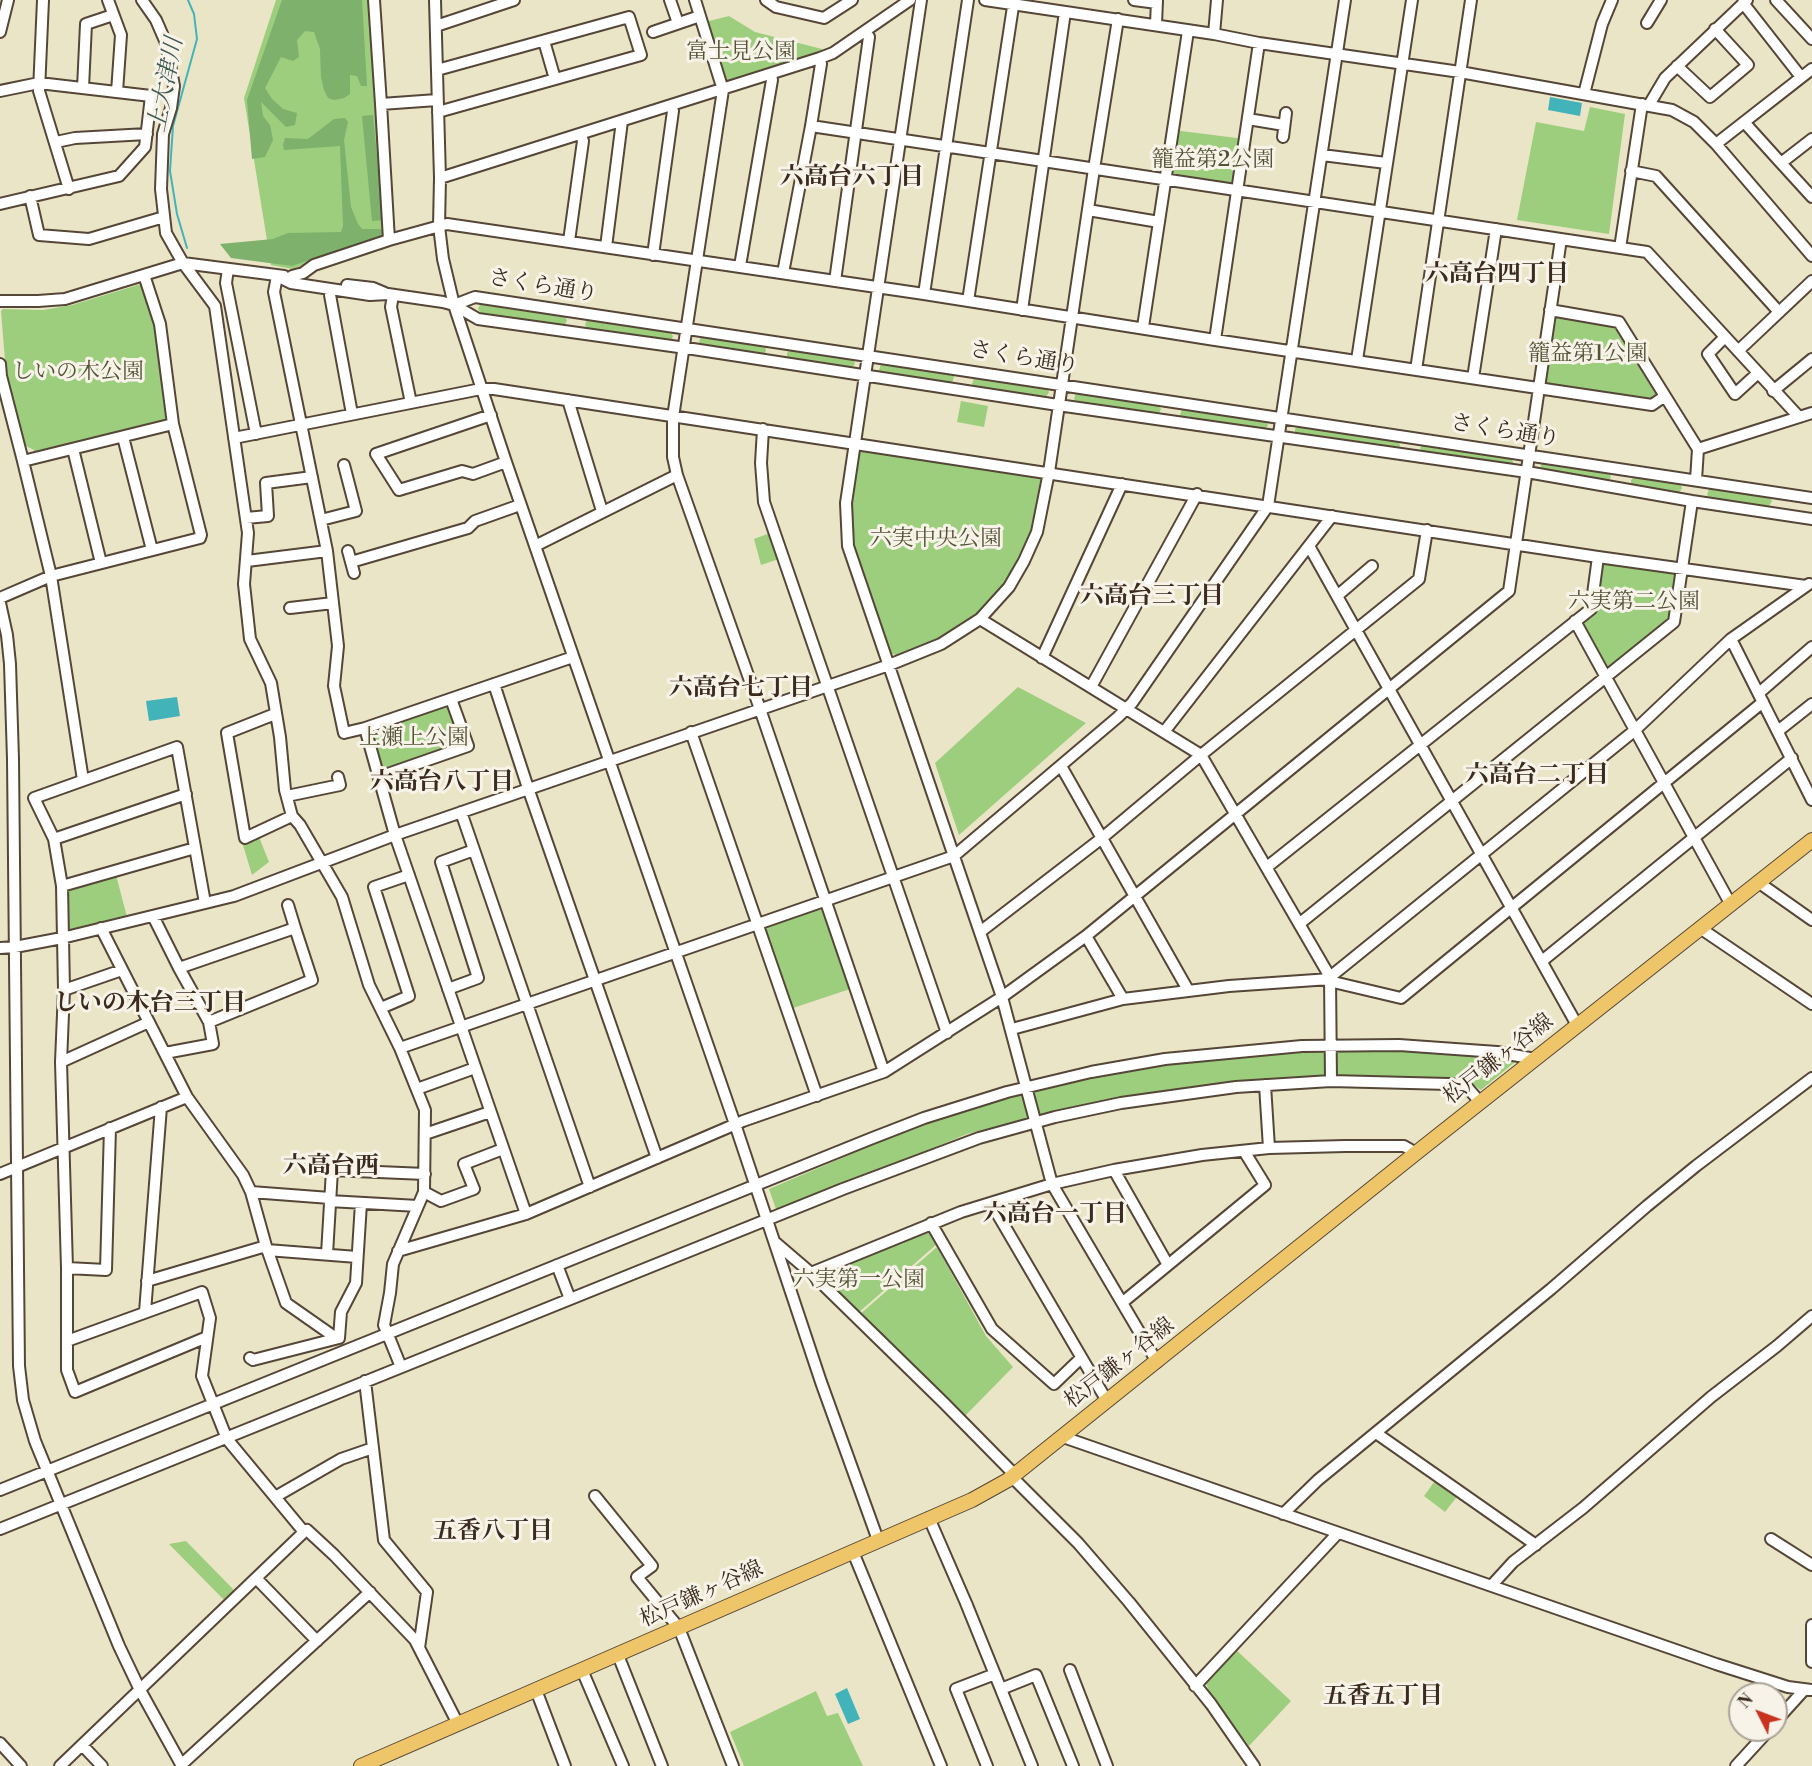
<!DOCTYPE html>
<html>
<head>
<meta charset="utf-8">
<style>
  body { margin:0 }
  #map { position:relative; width:1812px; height:1766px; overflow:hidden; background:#ebe5c7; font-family:"Libre Bodoni",serif }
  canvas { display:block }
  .north { position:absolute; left:1728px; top:1682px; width:60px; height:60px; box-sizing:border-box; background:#f7f3e8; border:2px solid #aca397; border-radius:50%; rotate:312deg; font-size:16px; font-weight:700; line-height:24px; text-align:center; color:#3b2a1e }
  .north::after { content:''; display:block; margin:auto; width:21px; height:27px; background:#c8321e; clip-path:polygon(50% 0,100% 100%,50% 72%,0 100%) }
</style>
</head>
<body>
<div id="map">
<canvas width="1812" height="1766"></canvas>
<div class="north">N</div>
</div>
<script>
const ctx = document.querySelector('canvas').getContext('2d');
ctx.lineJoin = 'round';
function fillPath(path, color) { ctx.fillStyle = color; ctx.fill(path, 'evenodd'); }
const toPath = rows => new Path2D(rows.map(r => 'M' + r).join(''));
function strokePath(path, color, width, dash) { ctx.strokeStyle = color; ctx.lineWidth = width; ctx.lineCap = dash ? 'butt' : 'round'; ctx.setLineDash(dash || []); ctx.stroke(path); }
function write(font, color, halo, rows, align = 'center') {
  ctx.font = font + ' "Libre Bodoni","Noto Serif JP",serif'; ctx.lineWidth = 6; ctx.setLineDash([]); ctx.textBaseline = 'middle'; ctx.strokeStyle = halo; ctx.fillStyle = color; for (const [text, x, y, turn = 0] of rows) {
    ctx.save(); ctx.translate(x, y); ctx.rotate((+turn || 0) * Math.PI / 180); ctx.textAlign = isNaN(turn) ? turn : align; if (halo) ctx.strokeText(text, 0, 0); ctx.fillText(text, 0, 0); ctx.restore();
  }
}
const green = toPath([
  [276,0,369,0,385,233,382,238,292,269,271,265,244,98],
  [729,16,755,32,822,49,824,53,727,83,705,22],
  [1590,107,1625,114,1609,234,1517,220,1536,122,1584,131],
  [1173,130,1245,139,1237,190,1165,179],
  [141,284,145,287,157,325,169,419,167,422,33,454,34,450,24,445,6,373,1,311,3,309,43,310,72,305],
  [483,302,564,315,567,320,565,325,561,326,481,313,478,309,480,304],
  [1560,315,1613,320,1665,396,1652,405,1547,385,1544,381,1554,319],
  [587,319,670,331,673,336,672,340,668,341,588,329,585,325],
  [704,335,763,344,766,349,765,354,761,355,702,346,699,342,701,336],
  [791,349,852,358,855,363,853,367,849,369,787,358,787,353],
  [884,363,953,374,954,377,952,383,947,383,883,374,879,370,881,364],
  [977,377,1046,387,1049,392,1046,397,1040,398,975,388,972,384,974,378],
  [1079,392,1157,404,1161,409,1159,414,1077,403,1074,399,1076,393],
  [961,401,988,406,984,427,957,422],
  [1184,408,1266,420,1268,425,1265,430,1183,419,1180,415,1182,409],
  [1299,425,1398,441,1400,445,1399,449,1295,434,1295,429],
  [1424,444,1511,457,1513,462,1513,465,1420,453,1421,445],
  [865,448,1039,475,1043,480,1033,529,1020,559,1004,584,975,615,950,633,930,644,899,656,890,653,853,543,851,503,859,453],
  [1544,462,1609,472,1611,477,1608,482,1540,469,1542,463],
  [1635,476,1680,483,1682,488,1679,493,1674,493,1631,485,1631,480],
  [1712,488,1770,497,1772,501,1769,506,1765,507,1710,499,1707,495,1709,489],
  [770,533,779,559,761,565,754,539],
  [1598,557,1683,568,1674,622,1605,677,1575,621,1591,608],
  [1018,687,1086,723,959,835,935,763],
  [446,704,450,706,464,741,461,746,385,772,380,769,370,734,373,729],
  [259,837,269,862,252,875,243,845],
  [116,875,127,917,70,932,67,929,66,893,69,889],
  [818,909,822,911,850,989,790,1009,764,932,766,927],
  [1376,1050,1431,1052,1473,1057,1513,1059,1515,1062,1481,1090,1468,1081,1445,1079,1400,1078,1141,1096,1024,1119,967,1134,777,1212,769,1189,924,1123,1024,1094,1091,1078,1212,1058,1259,1054],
  [925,1229,931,1231,937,1244,858,1313,822,1277,825,1270],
  [937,1247,986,1336,1013,1367,962,1419,859,1315],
  [1437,1478,1459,1494,1445,1512,1424,1496],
  [186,1541,233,1589,233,1593,225,1601,169,1544],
  [1234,1648,1291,1701,1249,1746,1209,1692,1205,1679],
  [816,1691,827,1716,838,1713,863,1766,744,1766,730,1732]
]);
const forest = toPath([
  [282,0,362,0,367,86,361,86,357,76,350,75,350,94,344,98,334,100,328,98,324,90,321,77,320,49,314,32,305,31,297,40,299,57,293,61,281,57,265,88,272,99,283,109,297,113,295,125,286,127,261,102,263,116,270,125,273,140,265,157,252,159,247,100],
  [373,115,383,220,372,221,362,116],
  [345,118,348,122,344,140,351,207,358,224,362,229,380,229,383,231,381,236,292,266,231,258,220,244,273,239,288,233,341,232,343,226,340,146,284,150,283,145,285,138,308,139,334,119]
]);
const water = toPath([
  [1550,97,1582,103,1580,116,1548,110],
  [177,697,180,716,149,721,146,701],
  [847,1688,860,1719,848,1724,835,1694]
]);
const stream = toPath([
  [187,248,177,214,170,171,173,126,197,39,194,14,188,0]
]);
const minor = toPath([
  [43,0,39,91,69,189],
  [108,0,121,35,117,92],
  [142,0,156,20,166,43,174,86,171,108,163,134,161,189,166,233,183,263,215,306,248,533,244,584,250,639,271,683,280,737,285,790,292,816,300,825,342,897,369,985,400,1048,425,1110,424,1192,393,1264,390,1293,384,1325,401,1367],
  [374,0,381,104,437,100],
  [435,0,440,178,439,226,443,259,454,305,506,462,735,1124,821,1382,878,1540],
  [670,0,678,23],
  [695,0,723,90,673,417,673,457,677,475,760,709,884,1072],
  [766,0,776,7,824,18,852,0],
  [921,0,846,503,848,546,1002,997,1052,1184,1157,1362],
  [985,0,1214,34,1259,43,1460,72,1672,110,1694,122,1716,144,1812,256],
  [1134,0,1157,3],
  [1776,0,1812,39],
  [1743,3,1801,77],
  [1647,23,1661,0],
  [1156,25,1157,0],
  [436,26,514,0],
  [0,32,8,0],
  [653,32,700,16],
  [1214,34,1217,0],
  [544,41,555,79],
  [1677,66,1710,97,1748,65,1715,29],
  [437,70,629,17,641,55,438,112],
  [83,88,86,24,113,15],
  [0,91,39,83,151,96,145,147,119,176,0,204],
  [1584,94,1602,24,1612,0],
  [381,104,389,240],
  [1649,105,1665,78,1747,0],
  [1248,119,1284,125],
  [1744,122,1781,163,1812,139],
  [811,126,1647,252,1799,417],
  [1283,137,1286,113],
  [56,142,75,138,147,134],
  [1716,144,1812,69],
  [1322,155,1386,163],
  [1781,163,1812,197],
  [1631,171,1656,176,1779,312],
  [440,178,820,58,833,53,910,0],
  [30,196,39,235,89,239,164,217],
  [1088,210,1159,222],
  [569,241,583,141,581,135],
  [606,247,622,121],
  [1620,248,1642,104],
  [653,255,673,111,671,105],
  [740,266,772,80,771,75],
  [228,269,226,283,256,434],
  [783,273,811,126,821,64,820,58],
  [277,276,291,283,370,295,388,294,443,302,454,305,478,319,693,349,1058,405,1527,472,1692,501,1812,519],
  [277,276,274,292,327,551,338,646,334,686,344,733,365,728,573,657],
  [292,276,303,273,314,265,389,240,447,224,924,294,1215,340,1652,405,1665,396,1619,322,1550,310],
  [835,281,869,37,865,31],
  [347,285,373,288,385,293],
  [331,289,330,295,352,414],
  [924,294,968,0],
  [393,295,391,307,411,403],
  [0,301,38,301,65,299,183,263,284,276],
  [968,301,1014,0],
  [454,305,475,297,1812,498],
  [1022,310,1065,12],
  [1143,327,1188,31],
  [1725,337,1708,354,1735,394,1758,373],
  [1215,340,1259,43],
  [1738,351,1812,281],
  [1357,360,1412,0],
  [0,364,1,376,23,461],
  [1416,370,1471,0],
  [1473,378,1496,229],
  [1773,391,1812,359],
  [1665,396,1698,449,1696,480],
  [568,400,602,511],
  [491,415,376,454,399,490,462,471,473,474,506,462],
  [763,429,761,463,764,502,947,1033],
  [123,437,152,550],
  [234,438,481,389,494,389,1598,557,1806,586],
  [73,449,101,563],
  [1698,449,1812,413],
  [246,518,268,516,266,483,312,477],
  [321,520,356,511,344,465],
  [535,546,677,475],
  [1309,546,1577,1025],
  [348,551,354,573],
  [247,561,327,551],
  [351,562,468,528,475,521,520,505],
  [1337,596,1372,566],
  [0,598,51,576,200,538,201,535,173,424,160,324,144,275],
  [0,603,7,635,10,664,13,759,19,1366,23,1400,35,1441,119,1646,140,1690,182,1766],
  [290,608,333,603],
  [980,619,1201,755,1330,977,1331,1081],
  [1575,621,1730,903],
  [1731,639,1812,800],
  [1042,658,1122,484],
  [494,684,528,788,657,1158],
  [1091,687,1197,494],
  [1759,693,1812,647],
  [275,714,227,733,245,838,292,816],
  [365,728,395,835,526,1214],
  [1778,731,1812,704],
  [691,732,817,1096],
  [1164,732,1332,516],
  [1061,766,1188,990],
  [379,777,468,746,451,699],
  [83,780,51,576,23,461,173,424],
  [287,796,340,785,338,777],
  [461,812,590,1187],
  [54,839,186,794],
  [1267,867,1591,609,1598,557],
  [1758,882,1812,920],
  [62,886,195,848],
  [288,905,295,928],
  [153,916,179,968,209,1022,213,1044,165,1053],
  [1299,924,1674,622,1692,501],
  [101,928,187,1097,243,1175,251,1192,266,1246,286,1303,336,1338],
  [1700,928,1812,1004],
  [980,932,1102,838,1201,755,1419,579,1427,530],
  [1086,936,1123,999],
  [0,948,15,947,62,938,234,896,395,835,889,665,941,644,980,619,1009,587,1024,561,1037,532,1049,472,1094,169,1118,19],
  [1542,961,1792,758],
  [179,968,295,928,312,980,209,1022],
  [1330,977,1634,731,1731,639,1809,584],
  [1329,981,1401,998,1763,702],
  [448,989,478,978,441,862,474,850],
  [64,990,122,970],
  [381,1008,409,996,374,887,409,875],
  [1012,1029,1123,999,1229,986,1330,979],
  [400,1048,954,856,1118,717,1132,703,1268,506,1345,0],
  [61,1062,149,1022],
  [1265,1085,1269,1148],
  [417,1089,475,1068],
  [110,1128,106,1270,67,1268,67,1370,75,1392,207,1337],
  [425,1134,490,1112],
  [1114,1170,1168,1265,1265,1185,1244,1151],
  [0,1174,187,1097],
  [251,1192,330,1198],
  [424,1192,441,1201,474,1189,464,1164,503,1149],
  [329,1201,418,1206],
  [991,1203,1107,1401],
  [931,1223,992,1329,1054,1384,1081,1358],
  [776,1243,811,1273,944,1403,1010,1470,1016,1481,1078,1543,1129,1602,1211,1704,1254,1766],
  [267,1250,357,1257],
  [398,1251,526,1214,743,1121,884,1072,1002,997,1086,936,1509,591,1561,239],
  [327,1254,332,1170,425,1174],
  [557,1265,570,1299],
  [67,1268,61,1062,64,990,62,886,54,839,34,798,177,747,205,903],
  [811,1273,961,1212,1052,1184,1114,1170,1202,1155,1269,1148,1345,1146,1404,1146,1416,1153],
  [147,1281,266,1246],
  [1123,1302,1168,1265],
  [145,1312,161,1107],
  [67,1341,202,1292,210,1318,202,1376,227,1439,304,1532,307,1530,334,1555,415,1640,458,1724],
  [250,1358,253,1360,339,1338,341,1312,356,1283,361,1203],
  [365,1381,384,1540,427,1592,419,1648],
  [1376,1433,1536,1545],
  [1063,1437,1716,1664,1788,1687,1812,1690],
  [0,1490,870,1139,924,1118,1007,1092,1091,1072,1165,1059,1302,1046,1399,1045,1497,1052,1535,1059],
  [595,1496,652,1566,637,1577,679,1628,733,1766],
  [275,1497,341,1459,373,1448],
  [1283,1514,1318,1480,1551,1289,1647,1206,1696,1166,1812,1078],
  [929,1518,966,1603,1032,1766],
  [0,1529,843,1189,979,1138,1055,1117,1121,1103,1236,1087,1331,1081,1449,1084,1466,1086,1480,1102],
  [1771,1539,1812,1565],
  [853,1552,941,1766],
  [256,1578,317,1641],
  [1492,1585,1513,1562,1583,1508,1711,1397,1777,1346,1812,1316],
  [1812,1625,1812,1662],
  [618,1655,662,1766],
  [582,1670,623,1766],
  [1070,1670,1107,1766],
  [1195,1686,1338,1533],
  [1001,1689,1036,1675,1073,1766],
  [536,1690,565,1766],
  [1776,1721,1804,1690],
  [0,1743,21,1766],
  [82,1745,102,1766],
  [181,1765,370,1592],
  [60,1766,304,1532],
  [987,1766,956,1689,995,1674],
  [1736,1766,1769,1730]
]);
const major = toPath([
  [361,1766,972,1500,1008,1480,1416,1153,1812,840]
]);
const parkNames = [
  ["富士見公園",741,53],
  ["籠益第2公園",1213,161],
  ["籠益第1公園",1588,355],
  ["しいの木公園",78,373],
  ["六実中央公園",936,540],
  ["六実第二公園",1634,603],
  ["上瀬上公園",414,739],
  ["六実第一公園",859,1281]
];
const streetNames = [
  ["さくら通り",543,287,9],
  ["さくら通り",1024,359,9],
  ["さくら通り",1505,432,9],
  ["松戸鎌ヶ谷線",1499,1060,-38],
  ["松戸鎌ヶ谷線",1120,1364,-38],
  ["松戸鎌ヶ谷線",702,1595,-24]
];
const waterNames = [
  ["上大津川",167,85,-79]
];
const neighbourhoodNames = [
  ["六高台六丁目",852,178],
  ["六高台四丁目",1497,275],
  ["六高台三丁目",1152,597],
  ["六高台七丁目",741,689],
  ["六高台二丁目",1537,776],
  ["六高台八丁目",442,783],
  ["しいの木台三丁目",150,1004],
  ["六高台西",331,1167],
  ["六高台一丁目",1055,1215],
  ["五香八丁目",493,1532],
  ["五香五丁目",1383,1697]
];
fillPath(green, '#9cce7d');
fillPath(forest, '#7db16c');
fillPath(water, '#43b3ba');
strokePath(stream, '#43b3ba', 2);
strokePath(minor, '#554637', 14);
strokePath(major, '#554637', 16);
strokePath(minor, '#fff', 10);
strokePath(major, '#eec569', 14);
write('22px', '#535336', '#f7f3e8', parkNames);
write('22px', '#3b2a1e', '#f7f3e8', streetNames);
write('italic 24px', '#3e5a55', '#f7f3e8', waterNames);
write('bold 24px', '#3b2a1e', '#f7f3e8', neighbourhoodNames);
</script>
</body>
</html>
